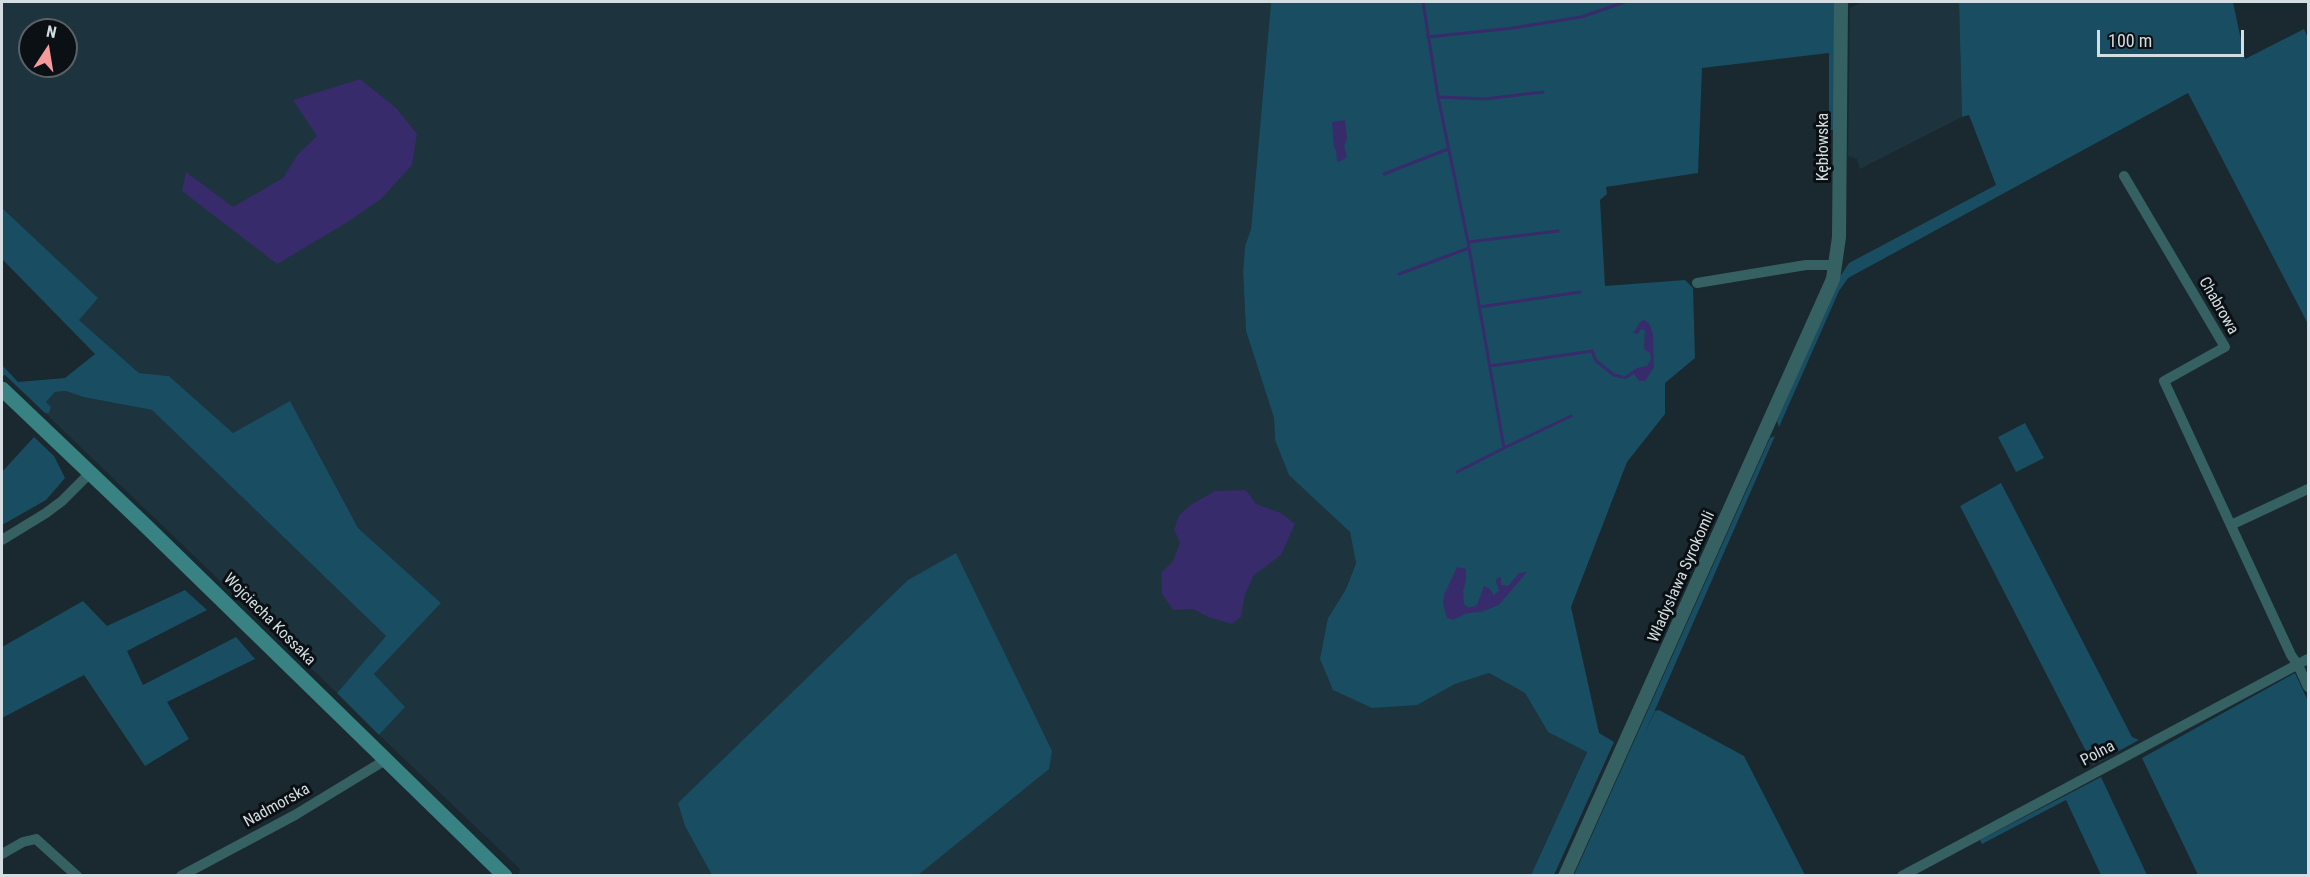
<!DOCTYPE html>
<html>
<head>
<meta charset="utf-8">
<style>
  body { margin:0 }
  #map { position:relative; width:2310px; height:877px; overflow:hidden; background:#1a282f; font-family:"Roboto Condensed",sans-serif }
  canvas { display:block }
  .frame { position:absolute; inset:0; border:3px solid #d4dde2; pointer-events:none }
  .north { position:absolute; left:18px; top:18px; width:60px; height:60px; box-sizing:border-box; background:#0a1013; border:2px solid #5b6266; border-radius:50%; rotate:12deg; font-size:16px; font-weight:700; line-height:24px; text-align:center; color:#d4dde2 }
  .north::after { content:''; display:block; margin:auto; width:21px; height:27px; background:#f59b9d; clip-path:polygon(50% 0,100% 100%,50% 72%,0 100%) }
  .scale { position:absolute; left:2097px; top:30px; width:147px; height:27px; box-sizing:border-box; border:3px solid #d4dde2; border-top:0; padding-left:8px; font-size:18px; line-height:21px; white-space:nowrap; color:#d4dde2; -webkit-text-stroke:4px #0a1013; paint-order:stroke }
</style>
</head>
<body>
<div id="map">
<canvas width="2310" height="877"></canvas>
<div class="frame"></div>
<div class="north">N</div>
<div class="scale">100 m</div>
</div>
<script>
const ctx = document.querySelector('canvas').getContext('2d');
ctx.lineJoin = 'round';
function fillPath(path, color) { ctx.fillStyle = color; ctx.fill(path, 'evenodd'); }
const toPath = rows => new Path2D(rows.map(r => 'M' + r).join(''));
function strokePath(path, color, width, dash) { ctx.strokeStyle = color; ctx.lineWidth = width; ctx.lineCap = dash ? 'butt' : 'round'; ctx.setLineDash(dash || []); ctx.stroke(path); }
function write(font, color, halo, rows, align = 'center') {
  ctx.font = font + ' "Roboto Condensed",sans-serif'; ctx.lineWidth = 6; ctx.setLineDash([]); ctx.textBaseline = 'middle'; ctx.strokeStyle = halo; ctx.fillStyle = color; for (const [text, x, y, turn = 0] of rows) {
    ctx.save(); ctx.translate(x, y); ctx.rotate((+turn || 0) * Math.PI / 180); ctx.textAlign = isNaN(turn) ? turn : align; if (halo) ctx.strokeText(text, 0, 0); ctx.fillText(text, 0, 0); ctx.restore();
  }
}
const built = toPath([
  [2,2,1271,2,1251,229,1245,246,1243,272,1246,331,1274,418,1275,440,1327,508,1350,532,1356,562,1346,589,1328,618,1417,704,1455,684,1489,673,1525,693,1548,732,1587,751,1531,875,519,875,520,869,379,735,404,707,374,674,441,603,358,528,290,402,233,433,169,376,139,373,78,319,97,298,2,208],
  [30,30,66,30,66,66,30,66],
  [1862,2,1959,2,1962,117,1860,169,1857,159,1848,156,1850,8],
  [66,391,83,397,152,410,386,636,337,693,45,413,49,412,46,402,55,392]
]);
const green = toPath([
  [1271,2,1836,2,1835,127,1833,130,1826,131,1829,125,1829,53,1702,68,1698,173,1606,187,1607,194,1600,200,1605,286,1685,280,1693,288,1695,358,1665,383,1665,414,1627,462,1571,607,1599,733,1614,742,1554,875,1531,875,1587,752,1548,732,1525,693,1489,673,1455,684,1417,705,1372,708,1333,690,1320,659,1328,618,1346,589,1356,563,1350,532,1289,475,1275,440,1274,418,1246,331,1243,272,1245,246,1251,229],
  [1959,2,2233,2,2245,59,2304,29,2308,38,2308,324,2188,93,1848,278,1839,291,1779,427,1777,421,1839,278,1849,263,1996,185,1969,115,1962,117],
  [2,208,98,298,79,320,139,373,169,376,233,433,290,401,358,528,441,603,374,674,405,707,379,735,337,693,386,636,152,410,83,397,66,391,55,392,46,402,51,407,49,413,45,413,5,375,2,376,2,365,18,382,65,378,95,354,2,259],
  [2025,423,2044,458,2016,472,1998,437],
  [1775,436,1641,742,1655,711,1659,710,1744,756,1805,875,1574,875,1770,438],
  [34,437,54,456,65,478,46,500,2,525,2,472],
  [2001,483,2132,737,2139,740,2093,765,1960,506],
  [956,553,1052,751,1049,769,918,875,712,875,685,826,678,803,908,580],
  [185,590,207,610,127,651,143,685,236,637,255,659,167,702,189,739,145,766,84,675,2,718,2,647,83,601,107,626],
  [2295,673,2308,701,2308,875,2198,875,2142,758],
  [2101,777,2147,875,2101,875,2066,800,1982,844,1980,840]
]);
const water = toPath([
  [360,79,396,108,417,134,412,165,381,199,346,223,277,264,182,191,186,172,233,207,283,178,298,154,317,136,293,100],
  [1345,120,1347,139,1344,146,1347,157,1339,162,1337,161,1336,150,1334,147,1332,122],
  [1645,320,1650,325,1653,335,1654,367,1645,381,1639,381,1634,374,1626,379,1622,378,1637,368,1647,366,1651,359,1650,353,1644,349,1645,330,1641,329,1638,334,1633,333,1641,321],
  [1246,490,1256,504,1281,513,1295,524,1281,555,1254,575,1245,594,1241,617,1232,624,1208,617,1193,609,1173,610,1162,594,1161,573,1173,561,1180,542,1174,530,1179,515,1192,504,1215,491],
  [1457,567,1466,569,1466,580,1463,591,1464,604,1469,608,1477,605,1484,586,1490,589,1494,595,1499,591,1496,582,1497,578,1501,577,1501,585,1508,586,1519,573,1527,572,1499,605,1481,612,1467,613,1453,620,1447,618,1443,603,1444,595]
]);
const stream = toPath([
  [1423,2,1438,97,1468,242,1504,448,1571,416],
  [1428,37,1513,28,1581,17,1625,2],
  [1438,97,1485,99,1543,92],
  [1384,174,1448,149],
  [1468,242,1558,231],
  [1399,274,1469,248],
  [1479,307,1580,292],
  [1490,366,1592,351,1596,361,1614,375,1622,377],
  [1457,472,1504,448]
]);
const minor = toPath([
  [2124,176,2225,347,2164,381,2291,655,2298,665,2308,687],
  [1697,283,1806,265,1836,265],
  [2231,525,2308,489],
  [2,540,46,513,62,501,91,472],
  [2,854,23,842,36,839,77,876],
  [181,876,295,815,387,759],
  [1902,876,2308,659]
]);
const tertiary = toPath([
  [1565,876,1833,279,1839,237,1841,2]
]);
const secondary = toPath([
  [2,389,148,528,505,876]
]);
const streetNames = [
  ["Kębłowska",1824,147,-90],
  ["Chabrowa",2218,306,60],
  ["Władysława Syrokomli",1682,577,-66],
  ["Wojciecha Kossaka",269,620,45],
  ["Polna",2098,754,-28],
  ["Nadmorska",277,806,-29]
];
fillPath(built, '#1d333d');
fillPath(green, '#194d61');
fillPath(water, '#372b6b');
strokePath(stream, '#372b6b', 3);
strokePath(minor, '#366162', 10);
strokePath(tertiary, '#366162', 14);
strokePath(secondary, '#388284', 15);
write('16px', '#d4dde2', '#0a1013', streetNames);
</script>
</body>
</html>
